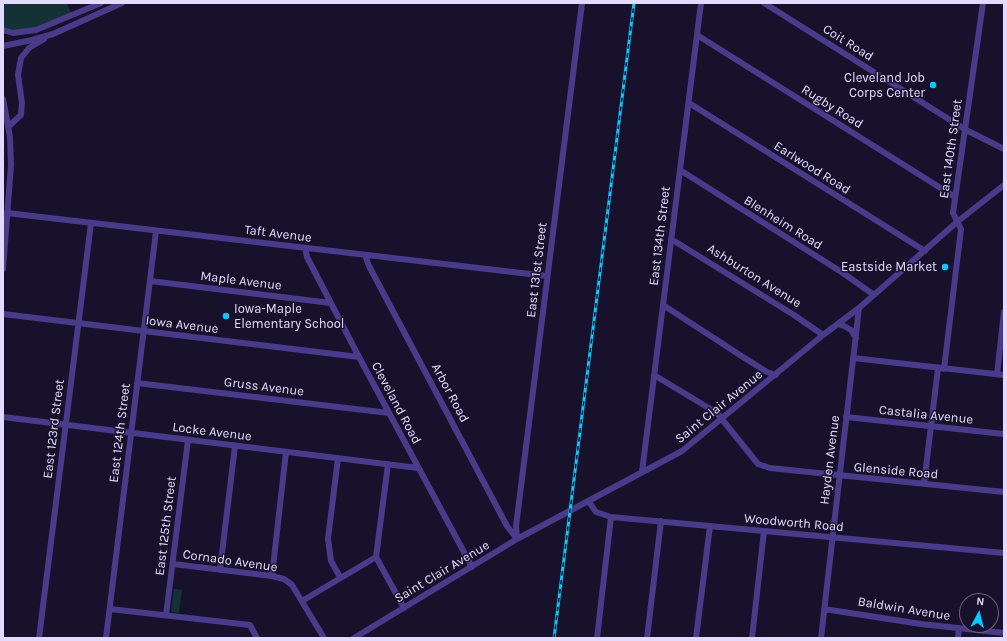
<!DOCTYPE html>
<html>
<head>
<meta charset="utf-8">
<style>
  body { margin:0 }
  #map { position:relative; width:1007px; height:641px; overflow:hidden; background:#18112b; font-family:Karla,sans-serif }
  canvas { display:block }
  .frame { position:absolute; inset:0; border:4px solid #e3dbff; pointer-events:none }
  .north { position:absolute; left:959px; top:593px; width:40px; height:40px; box-sizing:border-box; background:#18112b; border:1px solid #696280; border-radius:50%; rotate:7deg; font-size:11px; font-weight:700; line-height:16px; text-align:center; color:#e3dbff }
  .north::after { content:''; display:block; margin:auto; width:14px; height:18px; background:#07c8ff; clip-path:polygon(50% 0,100% 100%,50% 72%,0 100%) }
</style>
</head>
<body>
<div id="map">
<canvas width="1007" height="641"></canvas>
<div class="frame"></div>
<div class="north">N</div>
</div>
<script>
const ctx = document.querySelector('canvas').getContext('2d');
ctx.lineJoin = 'round';
function fillPath(path, color) { ctx.fillStyle = color; ctx.fill(path, 'evenodd'); }
const toPath = rows => new Path2D(rows.map(r => 'M' + r).join(''));
function strokePath(path, color, width, dash) { ctx.strokeStyle = color; ctx.lineWidth = width; ctx.lineCap = dash ? 'butt' : 'round'; ctx.setLineDash(dash || []); ctx.stroke(path); }
function write(font, color, halo, rows, align = 'center') {
  ctx.font = font + ' Karla,sans-serif'; ctx.lineWidth = 3; ctx.setLineDash([]); ctx.textBaseline = 'middle'; ctx.strokeStyle = halo; ctx.fillStyle = color; for (const [text, x, y, turn = 0] of rows) {
    ctx.save(); ctx.translate(x, y); ctx.rotate((+turn || 0) * Math.PI / 180); ctx.textAlign = isNaN(turn) ? turn : align; if (halo) ctx.strokeText(text, 0, 0); ctx.fillText(text, 0, 0); ctx.restore();
  }
}
const green = toPath([
  [3,3,67,3,72,16,36,30,3,30],
  [174,589,182,590,179,613,171,612]
]);
const minor = toPath([
  [764,3,966,130,1004,149],
  [3,30,13,33,36,30,101,3],
  [697,35,955,197],
  [3,46,32,40,53,34,122,3],
  [3,99,10,137,11,165,3,269],
  [689,103,925,251],
  [9,126,21,115,22,103,18,75,21,58,29,48,44,39],
  [680,170,843,273,874,295],
  [7,213,547,276],
  [671,239,794,315,823,335],
  [305,248,307,257,359,357,472,567],
  [365,255,369,266,507,526,517,539],
  [150,281,331,303],
  [663,305,743,357,767,372,776,375],
  [3,314,359,357],
  [838,324,844,326,851,330,856,338],
  [853,358,1004,375],
  [944,369,961,229,953,213,983,3],
  [997,374,1004,312],
  [654,375,717,413,758,464,770,468,1004,492],
  [137,383,389,413],
  [3,417,418,468],
  [846,417,1004,434],
  [338,458,328,539,331,561,340,577],
  [388,464,376,557,404,608],
  [642,472,701,3],
  [924,484,938,368],
  [589,502,596,512,611,517,1004,553],
  [517,539,516,526,582,3],
  [173,564,272,576,284,579,292,585,324,638],
  [220,570,235,446],
  [272,576,286,452],
  [302,601,376,557],
  [110,609,250,625,257,638],
  [824,609,921,624,1004,633],
  [166,615,188,440],
  [39,638,91,223],
  [106,638,156,231],
  [354,638,517,539,682,451,823,335,859,308,957,222,1004,185],
  [597,638,611,517],
  [647,638,661,521],
  [696,638,710,526],
  [752,638,764,531],
  [821,638,859,308],
  [958,638,959,628]
]);
const rail = toPath([
  [554,638,634,3]
]);
const markers = [
  [933,85,4,"#07c8ff"],
  [945,267,4,"#07c8ff"],
  [226,316,4,"#07c8ff"]
];
const streetNames = [
  ["Coit Road",848,43,32],
  ["Rugby Road",832,107,32],
  ["East 140th Street",951,149,-82],
  ["Earlwood Road",812,168,32],
  ["Blenheim Road",783,223,32],
  ["Taft Avenue",278,234,7],
  ["East 134th Street",660,236,-83],
  ["East 131st Street",537,270,-83],
  ["Ashburton Avenue",754,276,32],
  ["Maple Avenue",241,281,7],
  ["Iowa Avenue",182,325,7],
  ["Gruss Avenue",264,387,7],
  ["Arbor Road",450,393,62],
  ["Cleveland Road",396,403,62],
  ["Saint Clair Avenue",719,407,-39],
  ["Castalia Avenue",926,415,6],
  ["East 123rd Street",54,429,-83],
  ["Locke Avenue",212,432,7],
  ["East 124th Street",120,433,-83],
  ["Hayden Avenue",830,460,-83],
  ["Glenside Road",896,471,5],
  ["Woodworth Road",794,523,5],
  ["East 125th Street",166,526,-83],
  ["Cornado Avenue",230,561,8],
  ["Saint Clair Avenue",442,572,-31],
  ["Baldwin Avenue",904,609,9]
];
const poiNames = [
  ["Cleveland Job",925,78],
  ["Corps Center",925,93],
  ["Eastside Market",937,267],
  ["Iowa-Maple",234,309,"left"],
  ["Elementary School",234,324,"left"]
];
fillPath(green, '#143235');
strokePath(minor, '#483b8a', 6);
strokePath(rail, '#07c8ff', 3);
strokePath(rail, '#18112b', 1.5, [4.5]);
for (const [x, y, r, color] of markers) { const dot = new Path2D(); dot.arc(x, y, r, 0, 2 * Math.PI); ctx.fillStyle = color; ctx.fill(dot); strokePath(dot, '#18112b', 1.5); }
write('13px', '#e3dbff', '#18112b', streetNames);
write('13px', '#e3dbff', '#18112b', poiNames, 'right');
</script>
</body>
</html>
